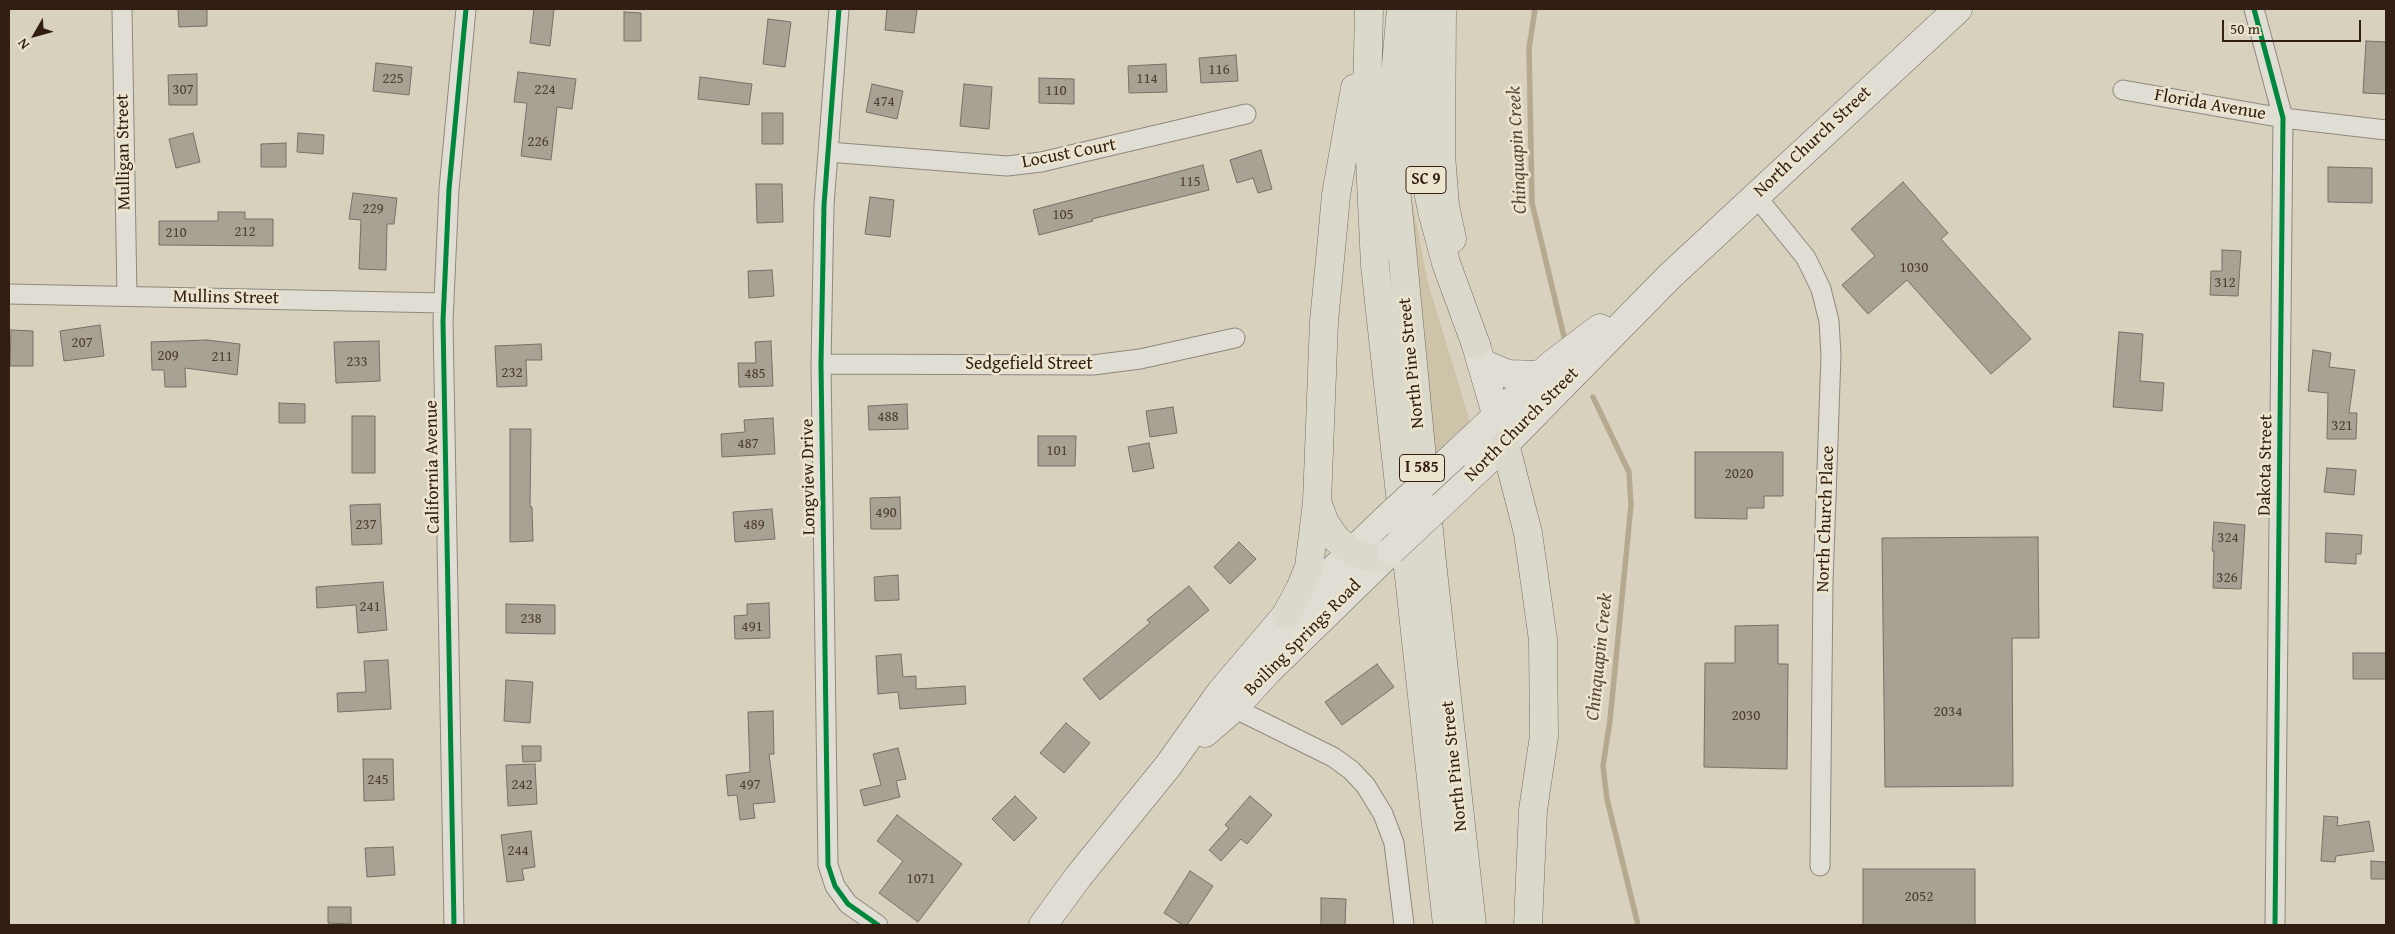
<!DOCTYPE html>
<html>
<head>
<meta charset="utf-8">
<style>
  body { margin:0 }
  #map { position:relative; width:2395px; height:934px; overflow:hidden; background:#d8d1be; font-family:"Gentium Book Plus",serif }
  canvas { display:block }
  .frame { position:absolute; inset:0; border:10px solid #321d13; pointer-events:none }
  .north { position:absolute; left:10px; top:10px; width:50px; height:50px; -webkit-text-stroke:4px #ece5ce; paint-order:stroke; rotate:232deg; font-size:14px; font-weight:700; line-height:20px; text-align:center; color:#321d13 }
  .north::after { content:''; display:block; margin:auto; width:18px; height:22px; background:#321d13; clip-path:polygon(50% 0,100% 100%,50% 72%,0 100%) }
  .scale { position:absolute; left:2222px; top:20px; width:139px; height:22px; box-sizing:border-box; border:2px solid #321d13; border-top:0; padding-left:6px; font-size:15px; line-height:18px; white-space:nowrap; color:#321d13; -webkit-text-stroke:4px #ece5ce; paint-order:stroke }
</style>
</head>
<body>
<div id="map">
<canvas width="2395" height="934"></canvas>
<div class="frame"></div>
<div class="north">N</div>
<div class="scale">50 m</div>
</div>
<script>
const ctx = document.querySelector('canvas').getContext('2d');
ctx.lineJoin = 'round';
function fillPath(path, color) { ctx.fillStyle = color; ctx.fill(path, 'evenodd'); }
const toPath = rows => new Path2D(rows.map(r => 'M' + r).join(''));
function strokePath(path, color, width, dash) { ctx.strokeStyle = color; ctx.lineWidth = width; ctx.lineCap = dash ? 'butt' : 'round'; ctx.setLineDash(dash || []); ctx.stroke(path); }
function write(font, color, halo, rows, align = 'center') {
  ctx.font = font + ' "Gentium Book Plus",serif'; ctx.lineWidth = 5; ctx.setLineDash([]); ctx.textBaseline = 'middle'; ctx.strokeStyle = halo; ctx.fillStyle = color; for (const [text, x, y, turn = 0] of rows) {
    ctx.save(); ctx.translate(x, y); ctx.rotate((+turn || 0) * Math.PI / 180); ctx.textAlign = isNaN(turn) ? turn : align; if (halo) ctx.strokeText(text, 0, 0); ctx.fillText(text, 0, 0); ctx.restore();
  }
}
const green = toPath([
  [1400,139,1428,283,1471,425,1426,469]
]);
const stream = toPath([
  [1535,9,1529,48,1532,203,1566,345],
  [1593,397,1629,472,1631,505,1610,720,1603,766,1607,799,1638,925]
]);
const building = toPath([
  [178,9,207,9,207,26,179,27,178,9],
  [534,9,554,9,550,46,530,43,534,9],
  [887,9,917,9,914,33,885,30,887,9],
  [624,12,641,13,641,41,624,41,624,12],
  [768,19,791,22,785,67,763,64,768,19],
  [2366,41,2386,42,2386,94,2363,93,2366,41],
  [1236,55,1238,81,1201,83,1199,58,1236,55],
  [376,63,412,67,409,95,373,91,376,63],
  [1166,64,1167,92,1129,93,1128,66,1166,64],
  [518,72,576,79,572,109,557,107,551,160,521,156,527,103,514,102,518,72],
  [197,74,197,105,169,105,168,75,197,74],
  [700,77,752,84,749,105,698,99,700,77],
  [1039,78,1074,79,1074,104,1039,103,1039,78],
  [872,84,903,91,897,119,866,112,872,84],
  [964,84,992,87,989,129,960,126,964,84],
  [762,113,783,113,783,144,762,144,762,113],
  [193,133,200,162,176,168,169,139,193,133],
  [298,133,324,135,323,154,297,152,298,133],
  [286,143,286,167,261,167,261,144,286,143],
  [1261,150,1272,189,1258,193,1253,178,1237,183,1230,160,1261,150],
  [1203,165,1209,190,1092,219,1093,221,1039,235,1033,210,1203,165],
  [2328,167,2372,168,2372,203,2328,202,2328,167],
  [1903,182,1948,233,1941,239,2031,339,1991,374,1907,280,1868,314,1842,285,1875,256,1851,229,1903,182],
  [756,184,782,184,783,222,757,223,756,184],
  [353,193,397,198,394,224,387,224,386,270,359,269,361,220,349,219,353,193],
  [870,197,894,200,890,237,865,234,870,197],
  [218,212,245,212,245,219,273,219,273,246,159,245,159,221,218,221,218,212],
  [2222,250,2241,251,2238,296,2210,295,2211,271,2222,271,2222,250],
  [772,270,774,296,749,298,748,271,772,270],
  [100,325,104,356,64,361,60,331,100,325],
  [11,330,33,331,33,366,10,366,11,330],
  [2119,332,2143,334,2140,381,2164,383,2162,411,2113,407,2119,332],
  [207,340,240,344,237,375,185,368,186,387,165,387,164,370,152,370,151,342,207,340],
  [379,341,380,381,336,383,334,342,379,341],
  [771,341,773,386,739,387,738,363,756,363,755,342,771,341],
  [541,344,542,360,526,360,527,386,497,387,495,346,541,344],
  [2313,350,2331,353,2329,367,2355,370,2349,413,2357,413,2356,439,2327,439,2328,393,2308,391,2313,350],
  [279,403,305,404,305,423,279,423,279,403],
  [907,404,908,429,869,430,868,406,907,404],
  [1173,407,1177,433,1150,437,1146,411,1173,407],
  [352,416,375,416,375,473,352,473,352,416],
  [773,418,775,454,722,457,721,434,745,432,744,420,773,418],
  [510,429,531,429,530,507,532,507,533,541,510,542,510,429],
  [1038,436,1076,436,1075,466,1038,466,1038,436],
  [1149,443,1154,468,1133,472,1128,447,1149,443],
  [1695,452,1783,452,1783,496,1764,496,1764,508,1747,508,1747,519,1695,518,1695,452],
  [2327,468,2356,470,2354,495,2324,492,2327,468],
  [900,497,901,529,871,529,870,498,900,497],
  [380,504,382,544,352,545,350,505,380,504],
  [772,509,775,539,735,542,733,512,772,509],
  [2214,522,2245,525,2241,589,2213,588,2214,551,2212,551,2214,522],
  [2326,533,2362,535,2361,554,2356,554,2356,564,2325,562,2326,533],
  [2038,537,2039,638,2012,638,2013,786,1885,787,1882,538,2038,537],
  [1239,542,1256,559,1230,584,1214,567,1239,542],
  [898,575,899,600,875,601,874,577,898,575],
  [383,582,387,630,358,633,356,605,317,608,316,587,383,582],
  [1189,586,1209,610,1100,700,1083,679,1150,623,1147,620,1189,586],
  [769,603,770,638,735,639,734,616,747,615,747,604,769,603],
  [506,604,555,605,555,634,506,633,506,604],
  [1778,625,1778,664,1788,664,1787,769,1704,767,1705,663,1735,663,1735,626,1778,625],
  [2353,653,2386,653,2386,679,2353,679,2353,653],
  [901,654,903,677,916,676,916,689,965,686,966,704,900,709,898,692,878,694,876,656,901,654],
  [388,660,391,709,338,712,337,693,366,692,364,661,388,660],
  [1377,664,1394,687,1342,725,1325,702,1377,664],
  [506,680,533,682,530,723,504,721,506,680],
  [773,711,774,754,769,754,775,802,753,804,755,818,740,820,737,795,728,796,726,775,750,772,748,712,773,711],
  [1066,723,1090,743,1064,773,1040,753,1066,723],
  [522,746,541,746,541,761,523,762,522,746],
  [898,748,906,779,896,781,900,797,864,806,860,790,881,785,873,754,898,748],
  [363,759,393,759,394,800,364,801,363,759],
  [535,764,537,804,508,806,506,765,535,764],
  [1015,796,1037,818,1014,841,992,819,1015,796],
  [1250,796,1272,815,1247,844,1241,839,1221,861,1209,850,1229,828,1225,825,1250,796],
  [897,815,962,864,918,922,879,893,903,861,877,841,897,815],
  [2324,816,2338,817,2337,826,2369,821,2374,851,2336,856,2335,862,2321,861,2324,816],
  [531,831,535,867,522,869,524,880,507,882,501,835,531,831],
  [393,847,395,875,367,877,365,848,393,847],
  [2371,861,2386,862,2386,879,2371,879,2371,861],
  [1863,869,1975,869,1975,925,1863,925,1863,869],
  [1190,871,1213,886,1187,925,1183,925,1164,913,1190,871],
  [1321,898,1346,899,1345,925,1321,925,1321,898],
  [328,907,351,907,351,924,328,923,328,907]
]);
const street = toPath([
  [122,9,127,296],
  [839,9,824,205,821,364,828,865,835,886,848,904,878,925],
  [2254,9,2283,118,2275,925],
  [2123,90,2283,118,2386,130],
  [828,152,1007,166,1041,162,1246,114],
  [1755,195,1806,258,1821,289,1829,321,1831,355,1823,583,1820,866],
  [9,294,444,303],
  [821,364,1093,365,1140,359,1235,338],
  [1227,701,1234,708,1333,757,1351,770,1366,786,1383,814,1394,843,1404,925],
  [454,925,443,321,449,189,466,9]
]);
const secondary = toPath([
  [1476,345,1501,431],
  [1481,363,1508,374,1540,375],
  [1455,455,1551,365,1600,328],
  [1436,509,1505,444,1670,276,1958,9],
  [1205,733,1234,708,1269,670,1391,551],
  [1043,925,1078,877,1168,766,1220,693,1286,615,1385,520]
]);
const primary = toPath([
  [1442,9,1441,155,1445,206,1452,239]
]);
const highway = toPath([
  [1369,9,1367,97,1375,265,1447,925],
  [1401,9,1394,87,1396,187,1432,562,1472,925],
  [1416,10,1417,121,1423,166,1432,211,1446,263,1476,345],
  [1505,444,1528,533,1543,640,1544,736,1533,810,1528,925],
  [1317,502,1325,523,1336,539,1351,551,1365,557,1385,557],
  [1286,615,1300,589,1309,567,1312,543,1317,502,1324,321,1332,239,1336,195,1355,88]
]);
const secondaryBridge = toPath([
  [1385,520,1455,455],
  [1391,551,1436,509]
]);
const cycleway = toPath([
  [839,9,824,205,821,364,828,865,835,886,848,904,878,925],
  [2254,9,2283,118,2275,925],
  [454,925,443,321,449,189,466,9]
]);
const numberNames = [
  ["116",1219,70],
  ["225",393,79],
  ["114",1147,79],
  ["307",183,90],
  ["224",545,90],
  ["110",1056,91],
  ["474",884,102],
  ["226",538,142],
  ["115",1190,182],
  ["229",373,209],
  ["105",1063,215],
  ["212",245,232],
  ["210",176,233],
  ["1030",1914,268],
  ["312",2225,283],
  ["207",82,343],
  ["209",168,356],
  ["211",222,357],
  ["233",357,362],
  ["232",512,373],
  ["485",755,374],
  ["488",888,417],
  ["321",2342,426],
  ["487",748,444],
  ["101",1057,451],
  ["2020",1739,474],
  ["490",886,513],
  ["237",366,525],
  ["489",754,525],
  ["324",2228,538],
  ["326",2227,578],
  ["241",370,607],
  ["238",531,619],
  ["491",752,627],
  ["2034",1948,712],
  ["2030",1746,716],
  ["245",378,780],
  ["242",522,785],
  ["497",750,785],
  ["244",518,851],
  ["1071",921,879],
  ["2052",1919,897]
];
const shields = [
  [1426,180,40],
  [1422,468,45]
];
const shieldNames = [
  ["SC 9",1426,180],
  ["I 585",1422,468]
];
const streetNames = [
  ["Florida Avenue",2210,105,10],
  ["North Church Street",1813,142,-43],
  ["Mulligan Street",124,152,-91],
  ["Locust Court",1069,154,-11],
  ["Mullins Street",226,298,1],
  ["North Pine Street",1412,363,-96],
  ["Sedgefield Street",1029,364],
  ["North Church Street",1522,425,-45],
  ["Dakota Street",2266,465,-89],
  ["California Avenue",433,467,-91],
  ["Longview Drive",809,477,-91],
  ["North Church Place",1826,519,-88],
  ["Boiling Springs Road",1303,638,-45],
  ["North Pine Street",1455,766,-96]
];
const waterNames = [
  ["Chinquapin Creek",1518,150,-93],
  ["Chinquapin Creek",1600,657,-84]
];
fillPath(green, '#cdc3a9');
strokePath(stream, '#b5a990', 5.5);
fillPath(building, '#a8a295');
strokePath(building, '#777065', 1);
strokePath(street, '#8f887c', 21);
strokePath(secondary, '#777065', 29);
strokePath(primary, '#777065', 29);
strokePath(highway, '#777065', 29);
strokePath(street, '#e0ded4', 19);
strokePath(secondary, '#e0ded4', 28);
strokePath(primary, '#dbd8cc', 28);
strokePath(highway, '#dbd8cc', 28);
strokePath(secondaryBridge, '#777065', 29, []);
strokePath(secondaryBridge, '#e0ded4', 28);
strokePath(cycleway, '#00873e', 5);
write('15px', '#503e34', null, numberNames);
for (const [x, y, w] of shields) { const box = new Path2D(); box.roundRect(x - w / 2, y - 13.5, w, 27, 4); ctx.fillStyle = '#ece5ce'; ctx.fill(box); strokePath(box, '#321d13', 1); }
write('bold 16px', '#321d13', null, shieldNames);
write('18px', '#321d13', '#ece5ce', streetNames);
write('italic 19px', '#5b4838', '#ece5ce', waterNames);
</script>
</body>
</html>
